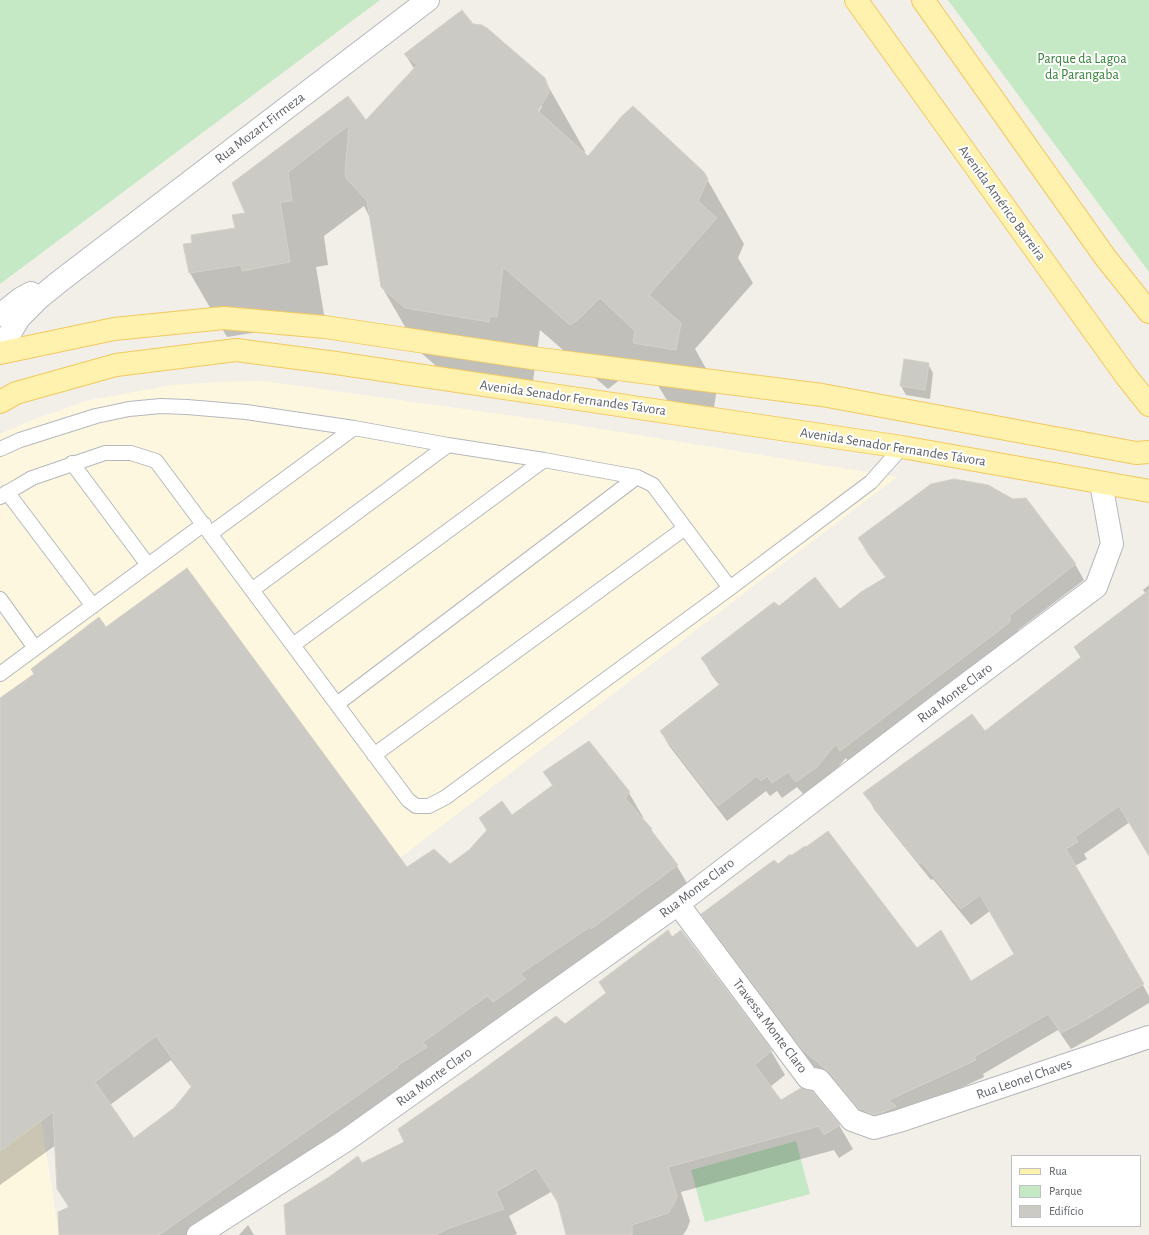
<!DOCTYPE html>
<html>
<head>
<meta charset="utf-8">
<style>
  body { margin:0 }
  #map { position:relative; width:1149px; height:1235px; overflow:hidden; background:#f1efe8; font-family:"Alegreya Sans",sans-serif }
  canvas { display:block }
  .legend { position:absolute; left:1011px; top:1155px; width:130px; height:72px; box-sizing:border-box; background:#fff; border:1px solid #bfc1c3; margin:0; padding:5px 7px; list-style:none; font-size:12px; color:#5f6368 }
  .legend li { display:flex; align-items:center; gap:8px; height:20px }
  .legend b { width:20px; border:1px solid #bfc1c3 }
</style>
</head>
<body>
<div id="map">
<canvas width="1149" height="1235"></canvas>
<ul class="legend">
<li><b style="height:5px;background:#fff2af"></b>Rua</li>
<li><b style="height:11px;background:#c5e8c5"></b>Parque</li>
<li><b style="height:11px;background:#cccac5"></b>Edifício</li>
</ul>
</div>
<script>
const ctx = document.querySelector('canvas').getContext('2d');
ctx.lineJoin = 'round';
function fillPath(path, color) { ctx.fillStyle = color; ctx.fill(path, 'evenodd'); }
const toPath = rows => new Path2D(rows.map(r => 'M' + r).join(''));
function strokePath(path, color, width, dash) { ctx.strokeStyle = color; ctx.lineWidth = width; ctx.lineCap = dash ? 'butt' : 'round'; ctx.setLineDash(dash || []); ctx.stroke(path); }
function write(font, color, halo, rows, align = 'center') {
  ctx.font = font + ' "Alegreya Sans",sans-serif'; ctx.lineWidth = 4; ctx.setLineDash([]); ctx.textBaseline = 'middle'; ctx.strokeStyle = halo; ctx.fillStyle = color; for (const [text, x, y, turn = 0] of rows) {
    ctx.save(); ctx.translate(x, y); ctx.rotate((+turn || 0) * Math.PI / 180); ctx.textAlign = isNaN(turn) ? turn : align; if (halo) ctx.strokeText(text, 0, 0); ctx.fillText(text, 0, 0); ctx.restore();
  }
}
const commercial = toPath([
  [264,381,564,423,897,477,752,587,400,858,41,1119,59,1235,0,1235,0,434,34,419,89,400,173,385,218,382]
]);
const green = toPath([
  [0,0,380,0,0,284],
  [948,0,1149,0,1149,272],
  [796,1141,810,1194,705,1222,691,1170]
]);
const shadow = toPath([
  [472,25,544,79,581,144,585,151,585,155,588,158,703,172,744,244,738,258,753,283,695,349,717,388,713,414,671,407,653,377,637,362,617,382,608,389,540,330,533,381,526,380,526,385,443,372,419,351,382,287,370,218,364,206,324,236,328,265,316,267,326,326,280,334,277,329,227,337,190,273,185,245,194,244,236,228,246,213,348,97,366,121,415,70,405,54],
  [540,106,542,106,537,116,535,115],
  [928,364,933,373,930,399,906,395,901,386],
  [859,539,1075,564,1084,580,1018,630,1018,637,850,765,846,758,825,782,805,796,797,787,782,798,777,791,770,796,766,791,727,821,670,747,661,732,720,686,711,674,702,658,779,607,839,610,886,578,868,554],
  [1149,585,1149,855,1130,822,1084,854,1087,859,1075,866,1149,996,1149,1003,1091,1038,1071,1049,1058,1030,983,1074,984,1077,900,1116,871,1126,839,1089,812,1065,712,931,703,915,778,865,970,982,1015,954,990,911,971,925,933,879,931,880,874,809,865,793,984,732,1081,658,1075,648,1146,594,1143,590],
  [106,628,406,869,450,865,469,851,487,831,480,818,512,817,553,787,545,773,629,793,643,817,642,819,651,829,658,842,677,866,691,890,209,1235,60,1235,69,1208,58,1189,56,1145,0,1185,0,700],
  [171,1060,192,1088,174,1108,134,1140,110,1105],
  [672,938,771,1051,785,1075,770,1087,780,1101,839,1125,853,1149,839,1158,834,1150,681,1192,690,1221,687,1229,683,1235,567,1235,559,1205,551,1192,509,1216,517,1234,514,1235,287,1235,362,1164,406,1142,607,994],
  [248,1225,254,1235,239,1235]
]);
const building = toPath([
  [462,10,473,24,482,25,487,28,545,78,548,86,549,92,538,111,588,156,622,116,633,106,704,172,708,179,698,201,717,218,649,295,681,323,676,350,633,343,635,331,600,298,580,318,570,325,503,267,497,317,490,316,489,322,405,308,381,287,367,201,346,178,345,173,349,125,288,172,292,201,280,202,290,262,242,271,241,265,189,273,183,244,192,243,191,235,235,228,232,215,245,213,232,183,348,96,366,120,417,65,404,54,462,10],
  [904,359,929,363,925,390,900,386,904,359],
  [954,479,988,485,1013,499,1026,498,1076,564,1010,615,1010,622,840,751,836,744,817,767,796,782,788,772,772,783,767,776,761,781,757,776,718,806,660,731,720,684,701,658,774,602,779,606,815,577,840,609,861,592,886,577,858,538,931,484,954,479],
  [187,568,407,867,434,849,450,864,469,850,487,830,479,818,502,801,512,815,553,785,543,772,589,741,630,792,625,798,652,829,651,830,678,865,591,929,590,927,520,974,526,979,493,1002,487,996,423,1042,427,1047,397,1066,398,1067,159,1235,59,1235,58,1212,69,1207,57,1189,53,1112,0,1151,0,698,34,674,31,669,99,617,106,627,187,568],
  [156,1036,192,1086,174,1108,134,1138,95,1082,156,1036],
  [1149,590,1149,856,1119,806,1075,837,1078,842,1066,849,1144,984,1082,1022,1061,1033,1048,1014,974,1057,976,1060,889,1100,896,1106,883,1112,874,1115,867,1112,863,1109,861,1110,859,1109,829,1072,801,1048,701,914,774,860,778,864,789,855,792,855,805,846,806,847,828,831,917,948,941,930,971,981,1014,954,980,895,961,909,922,863,920,864,863,793,972,714,985,731,1081,657,1074,647,1149,590],
  [668,930,672,937,681,930,772,1050,755,1065,781,1100,801,1088,806,1090,812,1091,840,1125,824,1135,819,1126,668,1167,677,1196,674,1204,668,1213,632,1225,632,1235,566,1235,557,1200,536,1168,496,1192,504,1209,447,1229,436,1235,286,1235,284,1205,329,1177,358,1156,362,1163,404,1142,398,1129,474,1076,556,1016,565,1024,606,993,599,982,668,930]
]);
const lane = toPath([
  [0,449,20,440,96,416,129,409,161,406,187,407,246,412,354,428,448,445,544,460,637,477,653,485,730,588],
  [72,463,148,565],
  [7,492,93,606],
  [0,497,32,478,105,453,131,453,156,461,408,800,416,806,429,806,446,797,730,588,871,482,902,447],
  [210,534,354,428],
  [252,590,448,445],
  [0,599,35,648],
  [293,645,544,460],
  [0,674,204,524],
  [337,704,637,477],
  [374,755,685,528]
]);
const street = toPath([
  [0,315,20,299,31,293],
  [3,352,10,333,19,318,38,299,60,281,428,0],
  [678,904,808,1078,819,1080,852,1120,874,1128,899,1121,1149,1037],
  [198,1235,345,1141,678,904,960,689,1096,587,1112,544,1101,483]
]);
const primary = toPath([
  [856,0,1126,376,1149,405],
  [923,0,1105,257,1149,312],
  [0,353,114,329,224,318,325,327,532,358,822,395,1136,453,1149,452],
  [0,402,16,393,116,365,236,350,336,363,902,447,1149,491]
]);
const parkNames = [
  ["Parque da Lagoa",1082,59],
  ["da Parangaba",1082,75]
];
const streetNames = [
  ["Rua Mozart Firmeza",260,128,-37],
  ["Avenida Américo Barreira",1002,203,54],
  ["Avenida Senador Fernandes Távora",573,398,8],
  ["Avenida Senador Fernandes Távora",893,447,9],
  ["Rua Monte Claro",955,693,-37],
  ["Rua Monte Claro",697,888,-37],
  ["Travessa Monte Claro",770,1026,53],
  ["Rua Monte Claro",434,1077,-36],
  ["Rua Leonel Chaves",1024,1079,-19]
];
fillPath(commercial, '#fef7e0');
fillPath(green, '#c5e8c5');
fillPath(shadow, '#0003');
fillPath(building, '#cccac5');
strokePath(building, '#d6d1c6', 1);
strokePath(lane, '#b5b8bc', 16);
strokePath(street, '#b5b8bc', 24);
strokePath(primary, '#f2c960', 24);
strokePath(lane, '#fff', 14);
strokePath(street, '#fff', 22);
strokePath(primary, '#fff2af', 22);
write('14px', '#348238', '#fff', parkNames);
write('14px', '#5f6368', '#fff', streetNames);
</script>
</body>
</html>
